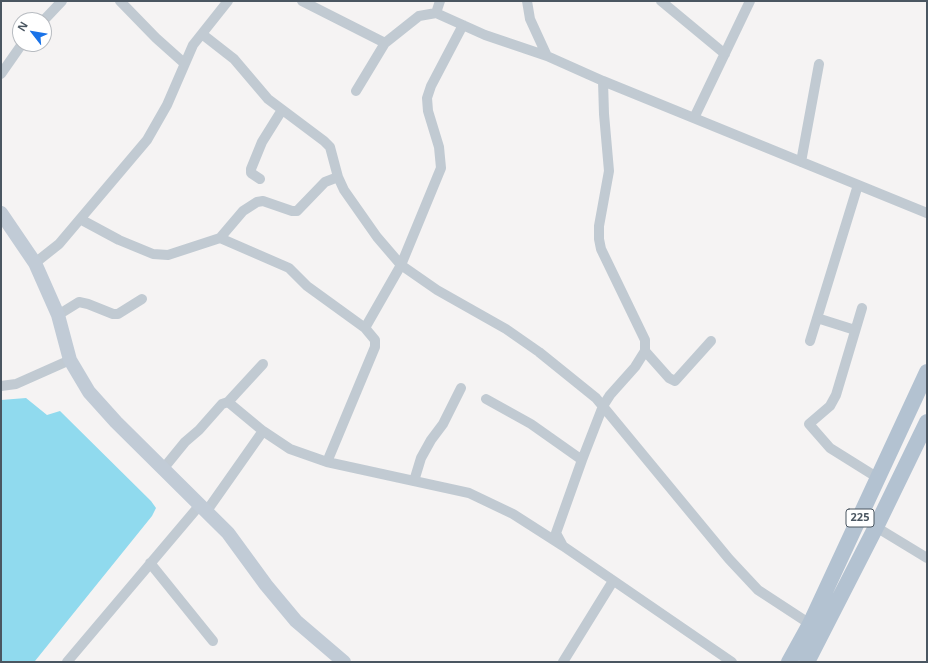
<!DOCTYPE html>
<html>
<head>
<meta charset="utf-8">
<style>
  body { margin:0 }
  #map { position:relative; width:928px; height:663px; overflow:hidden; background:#f5f3f3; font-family:"Open Sans",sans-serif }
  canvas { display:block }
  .frame { position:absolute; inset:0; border:2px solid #4a5661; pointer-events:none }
  .north { position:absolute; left:12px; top:12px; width:40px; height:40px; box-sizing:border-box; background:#fff; border:1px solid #b7bbc0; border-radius:50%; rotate:301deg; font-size:11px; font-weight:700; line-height:16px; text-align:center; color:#4a5661 }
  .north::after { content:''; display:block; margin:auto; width:14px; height:18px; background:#1a73e8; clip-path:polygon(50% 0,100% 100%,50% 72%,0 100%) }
</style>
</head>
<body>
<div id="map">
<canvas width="928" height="663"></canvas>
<div class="frame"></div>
<div class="north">N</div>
</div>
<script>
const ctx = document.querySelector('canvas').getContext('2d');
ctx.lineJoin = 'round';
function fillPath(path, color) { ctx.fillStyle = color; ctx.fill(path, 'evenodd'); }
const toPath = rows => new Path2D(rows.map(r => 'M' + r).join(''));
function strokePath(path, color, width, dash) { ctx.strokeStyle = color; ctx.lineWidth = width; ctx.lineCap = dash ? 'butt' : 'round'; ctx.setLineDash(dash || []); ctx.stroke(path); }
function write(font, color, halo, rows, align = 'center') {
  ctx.font = font + ' "Open Sans",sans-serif'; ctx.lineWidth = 4; ctx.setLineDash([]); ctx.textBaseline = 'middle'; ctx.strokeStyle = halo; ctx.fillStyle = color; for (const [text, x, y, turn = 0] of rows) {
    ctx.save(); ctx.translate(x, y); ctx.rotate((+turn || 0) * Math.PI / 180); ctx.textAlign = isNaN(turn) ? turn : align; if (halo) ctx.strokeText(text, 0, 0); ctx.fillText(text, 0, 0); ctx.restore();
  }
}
const water = toPath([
  [26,398,47,415,60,411,151,501,156,508,152,516,35,661,1,662,1,400]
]);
const street = toPath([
  [120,1,156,38,184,63],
  [302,1,385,43],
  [527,1,530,19,547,56],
  [661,1,725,54],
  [436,13,440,1],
  [44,20,62,1],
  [202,34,234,59,268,99,324,141,330,147,338,177,344,190,377,237,401,265,437,290,506,329,539,352,596,398,729,559,758,590,810,624],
  [1,74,22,44],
  [603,81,604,114,609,171,599,226,599,239,601,249,645,340,645,351,635,367,610,395,603,406,582,460,556,533,563,546,732,662],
  [356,91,385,43,419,16,436,13,485,35,547,56,603,81,927,213],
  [694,118,750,1],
  [801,162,819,64],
  [260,179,251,173,251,169,262,142,282,110],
  [80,219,119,240,153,254,168,255,220,238,243,211,257,202,263,201,292,211,297,211,325,182,338,177],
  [220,238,289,268,307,286,365,328,375,340,375,347,327,462],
  [35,263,59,244,147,140,167,105,193,45,228,1],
  [862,308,836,395,830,406,809,424,830,448,878,478],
  [58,315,79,302,88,304,113,314,118,314,142,299],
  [817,318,855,330],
  [365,328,401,265,441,168,439,147,428,111,427,98,431,86,463,25],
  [810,341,858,185],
  [645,351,669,378,675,381,711,341],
  [1,386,16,384,70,360],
  [486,399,531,424,582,460],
  [228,402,263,364],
  [163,469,185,442,199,430,222,404,228,402,263,431,290,449,327,462,469,493,513,514,563,546],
  [414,481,421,458,431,440,443,424,461,388],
  [206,512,263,431],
  [876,527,927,558],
  [150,563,213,641],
  [67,662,199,506],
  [563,662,613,581]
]);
const secondary = toPath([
  [1,213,35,263,58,315,70,360,89,392,116,422,228,533,266,585,296,621,344,662]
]);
const primary = toPath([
  [789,662,810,624,927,372],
  [807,662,876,527,927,422]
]);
const shields = [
  [860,518,28]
];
const shieldNames = [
  ["225",860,518]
];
fillPath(water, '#90daee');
strokePath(street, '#c1cad2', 10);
strokePath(secondary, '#c1cbd6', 14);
strokePath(primary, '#b3c2d1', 16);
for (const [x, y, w] of shields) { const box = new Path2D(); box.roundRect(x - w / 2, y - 9, w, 18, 3); ctx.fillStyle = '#fff'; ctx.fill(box); strokePath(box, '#4a5661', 1); }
write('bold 11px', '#4a5661', null, shieldNames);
</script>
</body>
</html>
